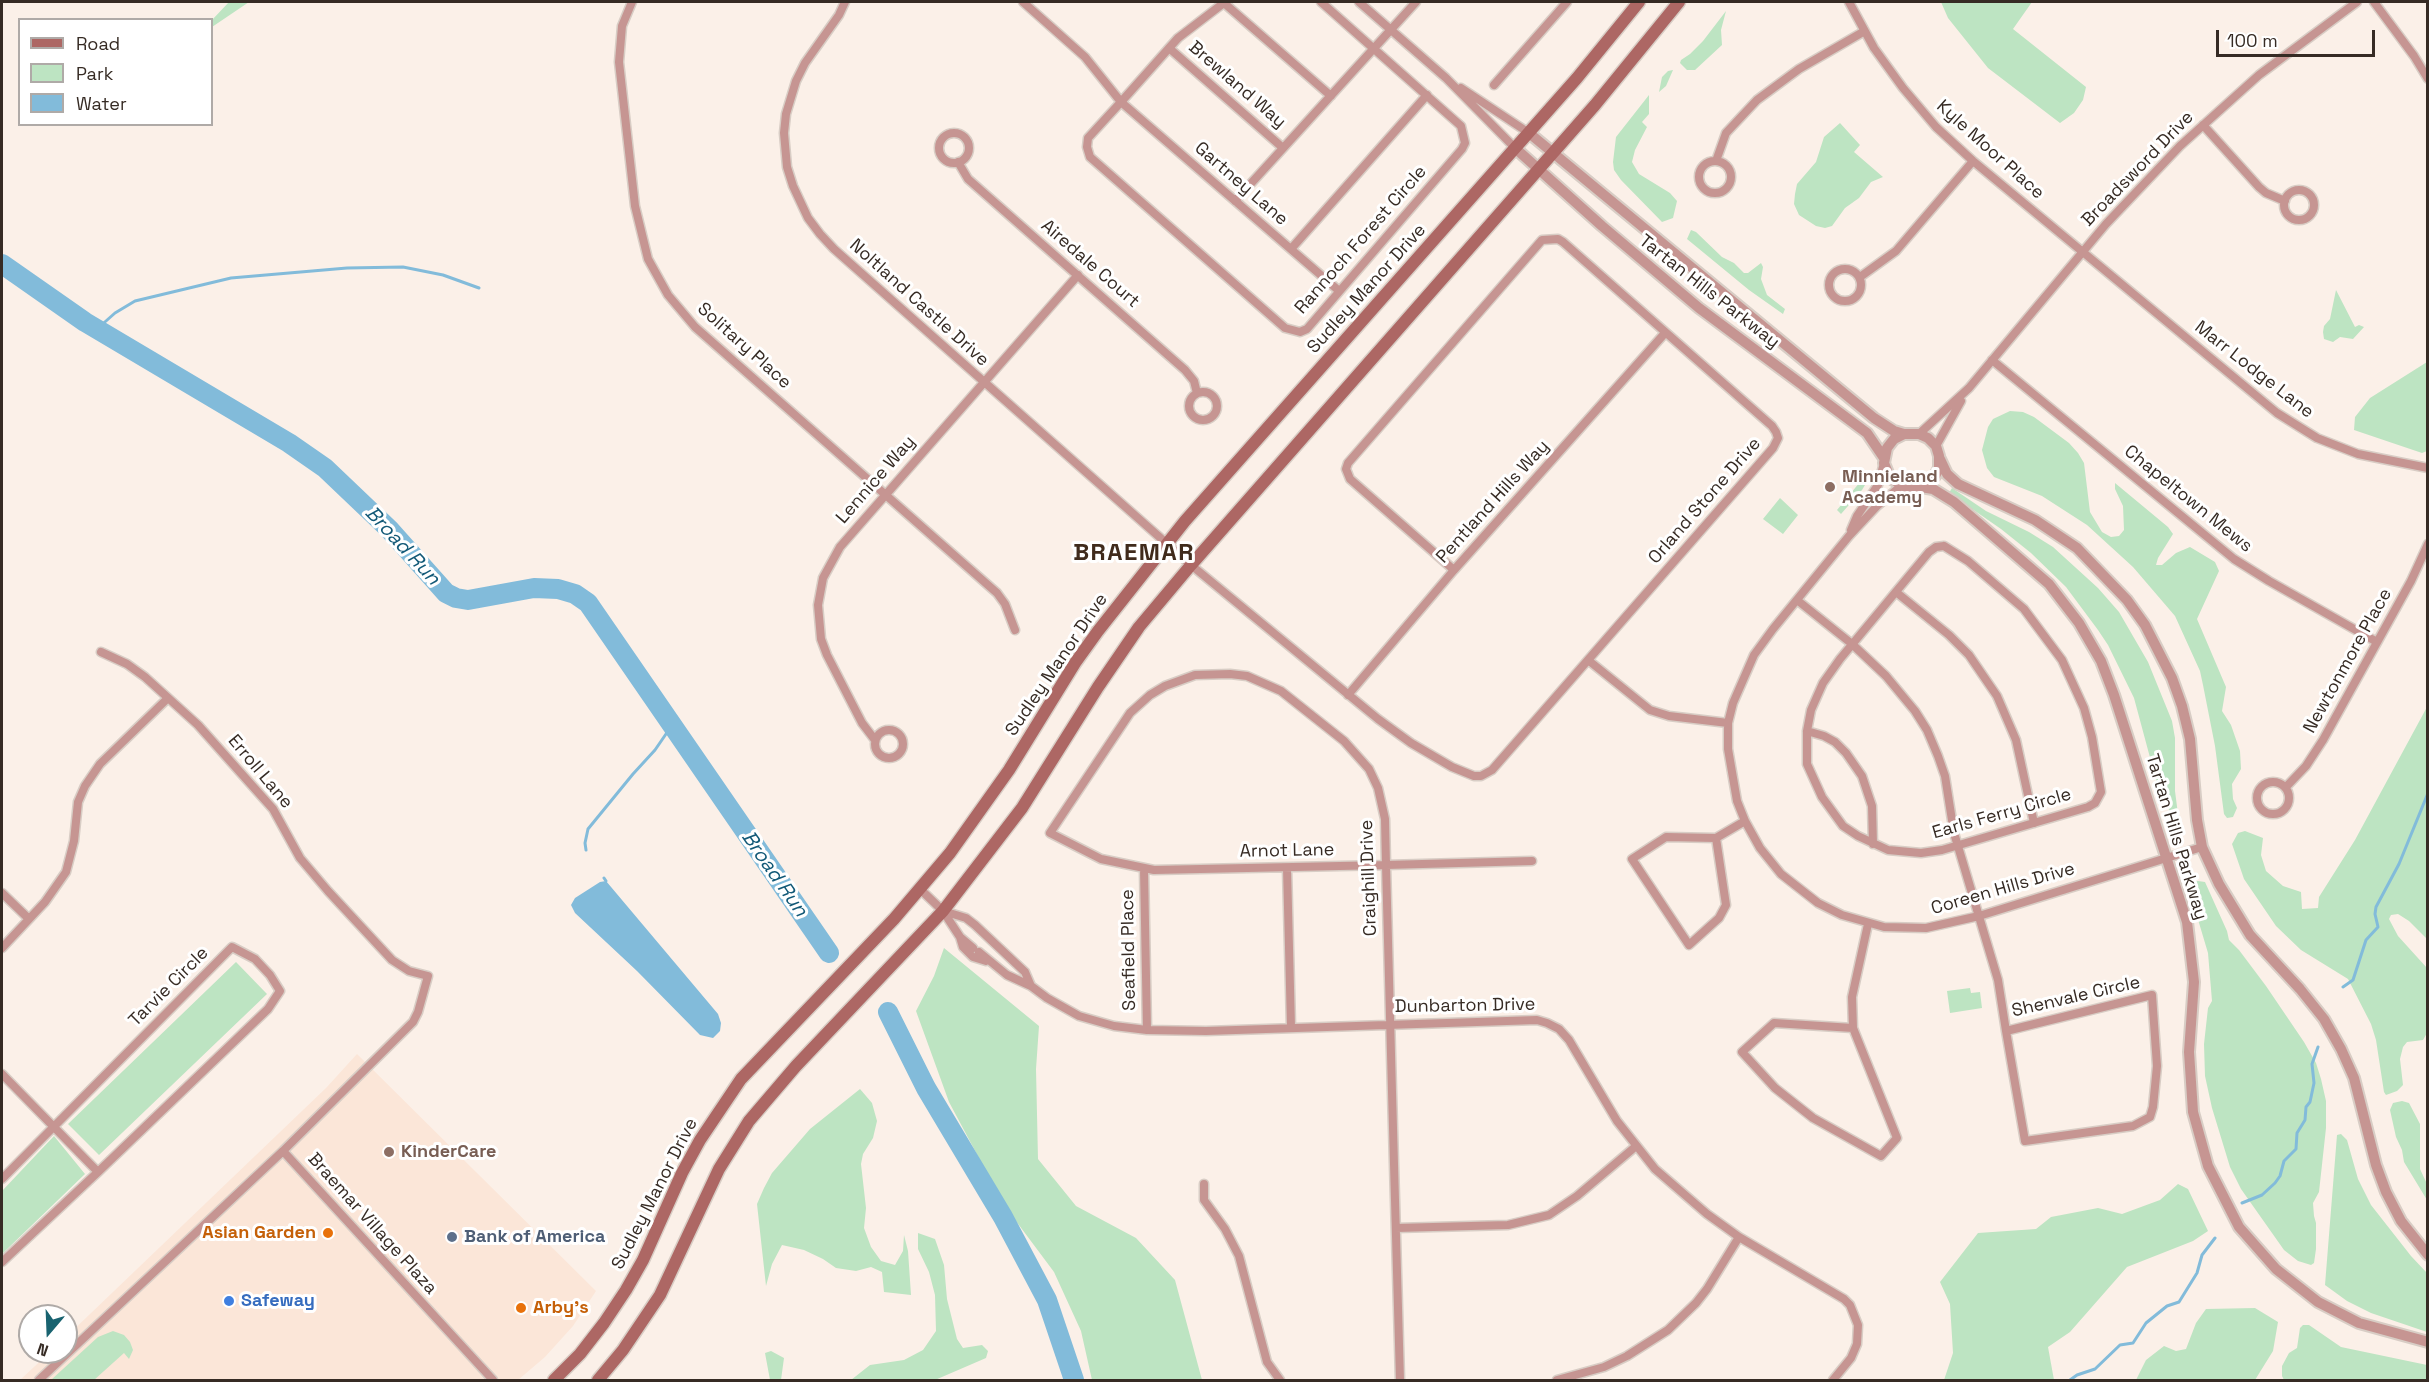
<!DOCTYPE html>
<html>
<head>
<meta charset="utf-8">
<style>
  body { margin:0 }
  #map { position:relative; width:2429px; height:1382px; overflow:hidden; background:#fbf0e8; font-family:"Space Grotesk",sans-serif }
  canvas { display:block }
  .frame { position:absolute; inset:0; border:3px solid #362b24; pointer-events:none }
  .legend { position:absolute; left:18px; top:18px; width:195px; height:108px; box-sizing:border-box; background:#fff; border:2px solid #afaaa7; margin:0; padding:8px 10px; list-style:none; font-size:18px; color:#362b24 }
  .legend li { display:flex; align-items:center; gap:12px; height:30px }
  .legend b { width:30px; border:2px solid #afaaa7 }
  .north { position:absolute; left:18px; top:1304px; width:60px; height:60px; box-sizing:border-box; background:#fff; border:2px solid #afaaa7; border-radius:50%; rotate:199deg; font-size:16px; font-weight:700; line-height:24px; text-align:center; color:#362b24 }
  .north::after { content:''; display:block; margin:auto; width:21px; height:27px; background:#196370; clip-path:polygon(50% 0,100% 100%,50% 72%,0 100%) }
  .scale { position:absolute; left:2216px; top:30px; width:159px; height:27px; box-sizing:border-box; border:3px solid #362b24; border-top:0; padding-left:8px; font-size:18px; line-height:21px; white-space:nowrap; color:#362b24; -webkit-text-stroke:4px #fff; paint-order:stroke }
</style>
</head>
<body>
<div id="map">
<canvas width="2429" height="1382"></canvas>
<div class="frame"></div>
<ul class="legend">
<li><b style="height:8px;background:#ad6764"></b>Road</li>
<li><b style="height:16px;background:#bde4c2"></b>Park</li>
<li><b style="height:16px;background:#82bbda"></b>Water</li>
</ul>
<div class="north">N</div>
<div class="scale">100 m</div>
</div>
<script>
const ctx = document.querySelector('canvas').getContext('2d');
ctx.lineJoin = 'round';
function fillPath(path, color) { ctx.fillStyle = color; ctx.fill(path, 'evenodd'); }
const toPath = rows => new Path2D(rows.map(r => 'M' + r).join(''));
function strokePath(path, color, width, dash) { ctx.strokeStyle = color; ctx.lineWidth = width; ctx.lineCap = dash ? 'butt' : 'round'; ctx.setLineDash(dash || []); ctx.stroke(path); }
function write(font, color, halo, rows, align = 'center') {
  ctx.font = font + ' "Space Grotesk",sans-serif'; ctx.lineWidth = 6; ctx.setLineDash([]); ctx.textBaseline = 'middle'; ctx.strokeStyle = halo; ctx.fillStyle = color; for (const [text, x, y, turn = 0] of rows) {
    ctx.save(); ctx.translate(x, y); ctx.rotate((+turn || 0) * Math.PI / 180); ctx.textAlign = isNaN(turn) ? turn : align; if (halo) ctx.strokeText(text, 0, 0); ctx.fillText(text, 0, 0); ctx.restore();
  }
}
const built = toPath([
  [357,1054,596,1291,573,1326,545,1357,518,1380,20,1380,50,1352,66,1352,66,1337,326,1088]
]);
const green = toPath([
  [229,2,249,2,212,27,212,20],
  [1941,2,2032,2,2013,29,2086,87,2083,100,2074,113,2060,123,1988,68,1948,18],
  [1726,11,1721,30,1722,45,1695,70,1687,70,1680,63,1681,60,1690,54,1703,41],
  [1673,70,1666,86,1659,92,1662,77,1668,71],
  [1649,95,1649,114,1642,122,1647,127,1635,150,1632,162,1639,174,1670,193,1677,201,1673,218,1662,222,1621,180,1614,170,1613,162,1616,137],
  [1840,123,1860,145,1854,152,1883,177,1871,182,1859,198,1845,208,1832,226,1825,228,1816,226,1799,215,1794,204,1795,194,1797,184,1816,162,1824,137],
  [1691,230,1696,232,1722,257,1734,263,1744,273,1748,273,1761,263,1763,267,1761,279,1767,295,1785,309,1783,314,1749,290,1687,239],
  [2336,290,2355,327,2359,325,2364,327,2353,339,2340,337,2333,342,2324,339,2323,332,2324,326,2330,319],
  [2427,362,2427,451,2422,453,2354,430,2355,417,2370,398],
  [2010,411,2023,412,2034,417,2069,443,2078,453,2084,463,2090,512,2102,532,2111,537,2119,536,2124,530,2123,506,2115,489,2115,483,2168,527,2173,534,2158,558,2156,565,2162,565,2176,553,2190,547,2215,562,2219,571,2197,619,2226,687,2222,711,2231,725,2240,751,2241,769,2232,784,2233,799,2237,808,2233,817,2227,818,2224,814,2215,746,2203,685,2200,671,2175,616,2133,567,2087,525,2042,496,1994,477,1987,468,1982,450,1988,427,1993,419],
  [1869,471,1868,480,1862,490,1841,514,1837,510],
  [1952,488,1986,511,2029,532,2053,547,2098,588,2119,612,2148,662,2172,721,2175,738,2175,791,2180,830,2159,791,2134,698,2108,645,2098,630,2066,587,2031,553,2001,529,1949,493],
  [1780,498,1798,515,1783,534,1763,519],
  [2427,707,2427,939,2409,921,2398,914,2391,915,2389,919,2398,936,2427,968,2427,1033,2423,1040,2407,1042,2403,1047,2400,1059,2403,1085,2397,1091,2386,1095,2384,1092,2376,1040,2371,1024,2348,979,2301,950,2276,926,2244,879,2232,844,2238,833,2245,831,2263,838,2261,855,2266,871,2283,886,2301,892,2302,909,2318,908,2319,897,2355,840],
  [2198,881,2205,882,2227,931,2229,940,2239,950,2266,986,2304,1042,2316,1063,2321,1079,2326,1101,2326,1128,2319,1192,2313,1203,2314,1216,2316,1223,2316,1249,2314,1263,2311,1265,2298,1261,2284,1250,2241,1189,2230,1167,2212,1108,2205,1076,2204,1044,2208,1008,2212,1001,2208,953,2188,886,2191,882],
  [944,948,1039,1026,1036,1069,1038,1159,1076,1206,1136,1238,1175,1280,1202,1380,1092,1380,1081,1331,1054,1272,1004,1205,949,1102,916,1011,934,976],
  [236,962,267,994,99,1155,68,1124],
  [1970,988,1971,993,1980,992,1982,1008,1950,1013,1947,991],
  [860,1089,872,1103,877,1121,873,1138,863,1154,861,1164,866,1208,864,1228,871,1247,881,1261,895,1265,903,1251,904,1235,908,1251,911,1295,884,1292,882,1272,871,1267,856,1271,836,1268,823,1259,804,1250,782,1245,772,1264,766,1286,757,1204,764,1188,772,1173,810,1129],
  [2402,1101,2409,1103,2420,1124,2420,1169,2427,1184,2427,1200,2404,1162,2402,1150,2396,1137,2390,1110,2393,1103],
  [2341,1134,2347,1140,2358,1179,2371,1205,2411,1256,2427,1273,2427,1332,2371,1313,2347,1301,2325,1285,2337,1135],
  [54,1136,85,1174,2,1254,2,1191],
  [2178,1184,2188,1189,2208,1231,2193,1241,2127,1267,2070,1332,2048,1347,2054,1380,1944,1380,1953,1353,1950,1304,1940,1282,1978,1233,2036,1229,2051,1217,2098,1208,2122,1214,2160,1200],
  [918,1233,935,1239,944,1265,947,1299,957,1339,963,1348,982,1345,988,1351,986,1358,935,1380,851,1380,870,1365,904,1360,923,1350,936,1331,935,1295,929,1272,918,1249],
  [2255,1308,2278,1322,2273,1351,2255,1380,2136,1380,2146,1360,2164,1346,2176,1351,2186,1349,2196,1323,2206,1309],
  [2303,1325,2309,1325,2341,1347,2427,1365,2427,1380,2284,1380,2282,1376,2282,1366,2289,1353,2297,1348,2300,1328],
  [113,1331,124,1335,130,1342,133,1350,129,1359,124,1353,94,1380,51,1380,98,1337],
  [771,1351,784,1358,781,1380,770,1380,765,1353]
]);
const water = toPath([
  [606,881,718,1014,721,1023,720,1031,713,1038,700,1035,637,971,575,913,571,905,575,898,600,882]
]);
const stream = toPath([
  [97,329,115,313,135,301,231,278,347,268,403,267,443,275,479,288],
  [586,850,585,843,588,829,633,774,655,750,666,734,670,724],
  [604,878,606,881],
  [2343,987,2353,980,2366,940,2378,927,2375,914,2376,907,2399,864,2428,793],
  [2242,1203,2262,1195,2275,1183,2280,1176,2284,1161,2296,1149,2297,1133,2305,1120,2306,1107,2310,1102,2314,1083,2312,1064,2318,1047],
  [2070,1380,2077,1375,2095,1369,2120,1345,2133,1343,2146,1323,2167,1306,2179,1302,2197,1273,2202,1255,2215,1238]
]);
const river = toPath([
  [2,264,85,322,289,443,325,468,389,529,446,593,456,598,468,600,534,588,558,589,575,594,588,603,829,953],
  [888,1012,926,1088,1003,1217,1047,1300,1074,1380]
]);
const minor = toPath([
  [632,2,622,26,619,62,635,206,648,259,668,295,695,327,997,593,1005,604,1015,630],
  [845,2,839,15,805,63,796,81,786,114,784,133,787,167,793,186,808,218,820,234,834,249,1191,565,1378,719,1411,743,1452,767,1474,776,1481,776,1492,770,1773,448,1778,438,1776,432,1772,426,1563,242,1558,239,1542,240,1348,463,1346,469,1350,479,1454,570],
  [1023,2,1085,57,1121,102,1178,38,1225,2],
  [1321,2,1461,126,1465,143,1462,149,1307,329,1300,332,1285,328,1090,157,1087,147,1088,138,1121,102,1338,290],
  [1359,2,1446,78,1515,148],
  [1849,2,1874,48,1903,88,1936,127,1973,161,2277,413,2317,438,2358,454,2428,468],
  [2374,2,2414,56,2428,79],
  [1224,3,1331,96],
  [1169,48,1283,148],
  [1494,85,1567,2],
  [1461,88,1529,133],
  [2203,125,2259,187,2266,193,2285,201],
  '939 148a15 15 0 1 1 30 0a15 15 0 1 1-30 0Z',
  [1716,161,1726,133,1757,100,1799,69,1863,32],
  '1699 177a16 16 0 1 1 32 0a16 16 0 1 1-32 0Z',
  [958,162,968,179,1185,370,1194,381,1197,393],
  '2284 205a15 15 0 1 1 30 0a15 15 0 1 1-30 0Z',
  [1235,201,1416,2],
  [1291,249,1427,95],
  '1829 285a16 16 0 1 1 32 0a16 16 0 1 1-32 0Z',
  [1860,277,1896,251,1973,161],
  [1992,360,2234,559,2269,581,2377,642],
  '1189 406a14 14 0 1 1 28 0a14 14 0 1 1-28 0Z',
  [1919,434,1969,388,2106,224,2180,146,2259,75,2357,2],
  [1936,446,1961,401],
  [1901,486,1877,506,1849,536,1773,629,1754,655,1733,703,1728,723,1728,749,1737,801,1745,821,1760,848,1781,874,1818,903,1842,915,1884,927,1926,928,1979,916,2202,847],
  [1851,530,1857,516,1878,485,1884,463],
  [1944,546,1968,561,2024,609,2062,660,2084,708,2092,737,2101,792,2095,803,2088,807,1942,850,1921,853,1888,850,1858,836,1843,826,1822,797,1807,764,1807,731,1811,710,1823,683,1840,659,1929,552,1936,547,1944,546],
  [1896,592,1949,635,1969,655,1997,696,2016,740,2034,823],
  [1797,600,1852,644,1886,676,1915,711,1927,730,1938,756,1945,776,1954,833,1998,980,2006,1031,2025,1141,2133,1126,2150,1117,2153,1107,2157,1066,2152,995,2006,1031],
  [1588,660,1650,710,1669,716,1728,723],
  [1348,695,1454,570,1665,333],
  '875 744a14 14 0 1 1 28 0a14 14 0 1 1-28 0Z',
  [1807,731,1824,736,1835,742,1846,753,1862,776,1872,806,1873,844],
  [875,740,862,723,827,655,821,639,818,605,823,578,840,547,1078,275],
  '2257 798a16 16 0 1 1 32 0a16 16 0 1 1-32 0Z',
  [2286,787,2306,766,2323,740,2411,581,2428,544],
  [1716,838,1726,905,1719,918,1689,945,1632,859,1666,837,1716,838,1745,821],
  [1287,868,1291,1027],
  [1144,869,1147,1030],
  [920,889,943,911,960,937,973,948],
  [2,893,29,919],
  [943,911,966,918,975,925,1025,972,1031,986],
  [960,937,963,947,973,957,986,961],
  [2,948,45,902,66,872,74,841,78,802,85,786,100,764,167,699],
  [979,952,1007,975,1031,986,1047,998,1079,1016,1114,1026,1147,1030,1206,1031,1537,1020,1547,1023,1559,1029,1569,1040,1617,1121,1655,1169,1707,1214,1739,1237,1844,1299,1850,1305,1858,1325,1857,1344,1851,1358,1833,1380],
  [1853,1028,1897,1138,1881,1156,1813,1118,1775,1088,1742,1052,1774,1023,1853,1028,1852,997,1868,924],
  [2,1074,98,1172],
  [283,1151,493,1380],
  [2,1179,232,947,255,959,270,975,280,991,268,1009,98,1172,2,1262],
  [1204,1184,1204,1200,1225,1229,1239,1256,1267,1362,1280,1380],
  [1396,1228,1508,1225,1549,1215,1577,1196,1635,1147],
  [39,1380,283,1151,413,1022,418,1012,428,976,409,971,392,960,328,891,300,858,273,809,198,725,145,677,127,664,101,652],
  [1400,1380,1392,1092,1386,865,1385,819,1378,788,1369,769,1344,741,1281,691,1247,676,1230,674,1195,675,1165,686,1150,695,1130,713,1050,833,1101,859,1154,870,1386,865,1532,861],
  [1557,1380,1604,1367,1627,1356,1668,1330,1696,1303,1707,1289,1739,1237]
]);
const tertiary = toPath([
  [1529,133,1874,418,1894,431,1904,434],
  [1515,148,1602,226,1699,308,1867,433,1884,458],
  [1940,459,1947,474,1958,484,2035,520,2077,548,2127,600,2145,625,2172,678,2182,706,2190,739,2197,820,2202,847,2219,884,2250,935,2300,989,2324,1019,2341,1049,2354,1078,2376,1165,2386,1192,2401,1221,2428,1255],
  [1921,487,1935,476,1939,468,1939,456,1936,446,1928,438,1919,434,1904,434,1894,439,1887,448,1884,463,1890,478,1907,488,1921,487,1933,489,1954,502,2049,584,2079,623,2101,661,2114,695,2187,922,2194,982,2189,1052,2193,1112,2208,1166,2239,1227,2276,1269,2318,1302,2359,1323,2428,1342]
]);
const secondary = toPath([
  [554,1380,580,1354,604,1323,626,1290,643,1260,682,1173,700,1140,741,1079,894,919,950,853,1009,770,1075,663,1098,631,1185,521,1577,78,1639,2],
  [598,1380,623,1350,660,1295,719,1169,749,1121,796,1066,943,911,1022,808,1098,687,1139,627,1191,565,1595,105,1679,2]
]);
const markers = [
  [1830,487,6,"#8d6e63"],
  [389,1152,6,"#8d6e63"],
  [328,1233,6,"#e8710a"],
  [452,1237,6,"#5c6f8a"],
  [229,1301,6,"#3f7fe0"],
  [521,1308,6,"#e8710a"]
];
const streetNames = [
  ["Brewland Way",1237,85,41],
  ["Kyle Moor Place",1990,150,42],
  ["Broadsword Drive",2138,169,-46],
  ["Gartney Lane",1241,184,41],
  ["Rannoch Forest Circle",1361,240,-49],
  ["Airedale Court",1090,264,41],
  ["Sudley Manor Drive",1367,289,-48],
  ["Tartan Hills Parkway",1709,292,38],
  ["Noltland Castle Drive",919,303,42],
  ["Solitary Place",744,346,42],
  ["Marr Lodge Lane",2254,370,38],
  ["Lennice Way",876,480,-49],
  ["Chapeltown Mews",2188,499,39],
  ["Orland Stone Drive",1705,501,-49],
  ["Pentland Hills Way",1493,502,-48],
  ["Newtonmore Place",2348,661,-61],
  ["Sudley Manor Drive",1057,665,-56],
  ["Erroll Lane",260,772,50],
  ["Earls Ferry Circle",2002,814,-16],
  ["Tartan Hills Parkway",2176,837,73],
  ["Arnot Lane",1287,851,-1],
  ["Craighill Drive",1369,878,-92],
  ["Coreen Hills Drive",2003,889,-16],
  ["Seafield Place",1129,950,-91],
  ["Tarvie Circle",169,987,-45],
  ["Shenvale Circle",2076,997,-13],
  ["Dunbarton Drive",1465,1006,-1],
  ["Sudley Manor Drive",655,1194,-63],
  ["Braemar Village Plaza",372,1224,48]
];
const educationNames = [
  ["Minnieland",1842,477],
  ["Academy",1842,498],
  ["KinderCare",401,1152]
];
const foodNames = [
  ["Asian Garden",316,1233],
  ["Arby's",533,1308,"left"]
];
const serviceNames = [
  ["Bank of America",464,1237]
];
const shopNames = [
  ["Safeway",241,1301]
];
const waterNames = [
  ["Broad Run",402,546,47],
  ["Broad Run",774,874,55]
];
const districtNames = [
  ["BRAEMAR",1134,553]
];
fillPath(built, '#fbe6d8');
fillPath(green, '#bde4c2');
fillPath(water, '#82bbda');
strokePath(stream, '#82bbda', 3);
strokePath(river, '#82bbda', 20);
strokePath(minor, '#d8cdc5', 11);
strokePath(tertiary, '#d8cdc5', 14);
strokePath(secondary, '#d8cdc5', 15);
strokePath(minor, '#c69592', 8);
strokePath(tertiary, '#c69592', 10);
strokePath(secondary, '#ad6764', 12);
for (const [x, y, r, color] of markers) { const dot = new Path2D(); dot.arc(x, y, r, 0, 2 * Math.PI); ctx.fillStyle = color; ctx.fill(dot); strokePath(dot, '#fff', 2); }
write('18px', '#362b24', '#fff', streetNames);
write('bold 18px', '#785e54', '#fff', educationNames, 'left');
write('bold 18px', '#c56008', '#fff', foodNames, 'right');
write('bold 18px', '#4e5e75', '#fff', serviceNames, 'left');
write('bold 18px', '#366cbe', '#fff', shopNames, 'left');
write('italic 20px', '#125977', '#fff', waterNames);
ctx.letterSpacing = '1.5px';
write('bold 24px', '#402b1c', '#fff', districtNames);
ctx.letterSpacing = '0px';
</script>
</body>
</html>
